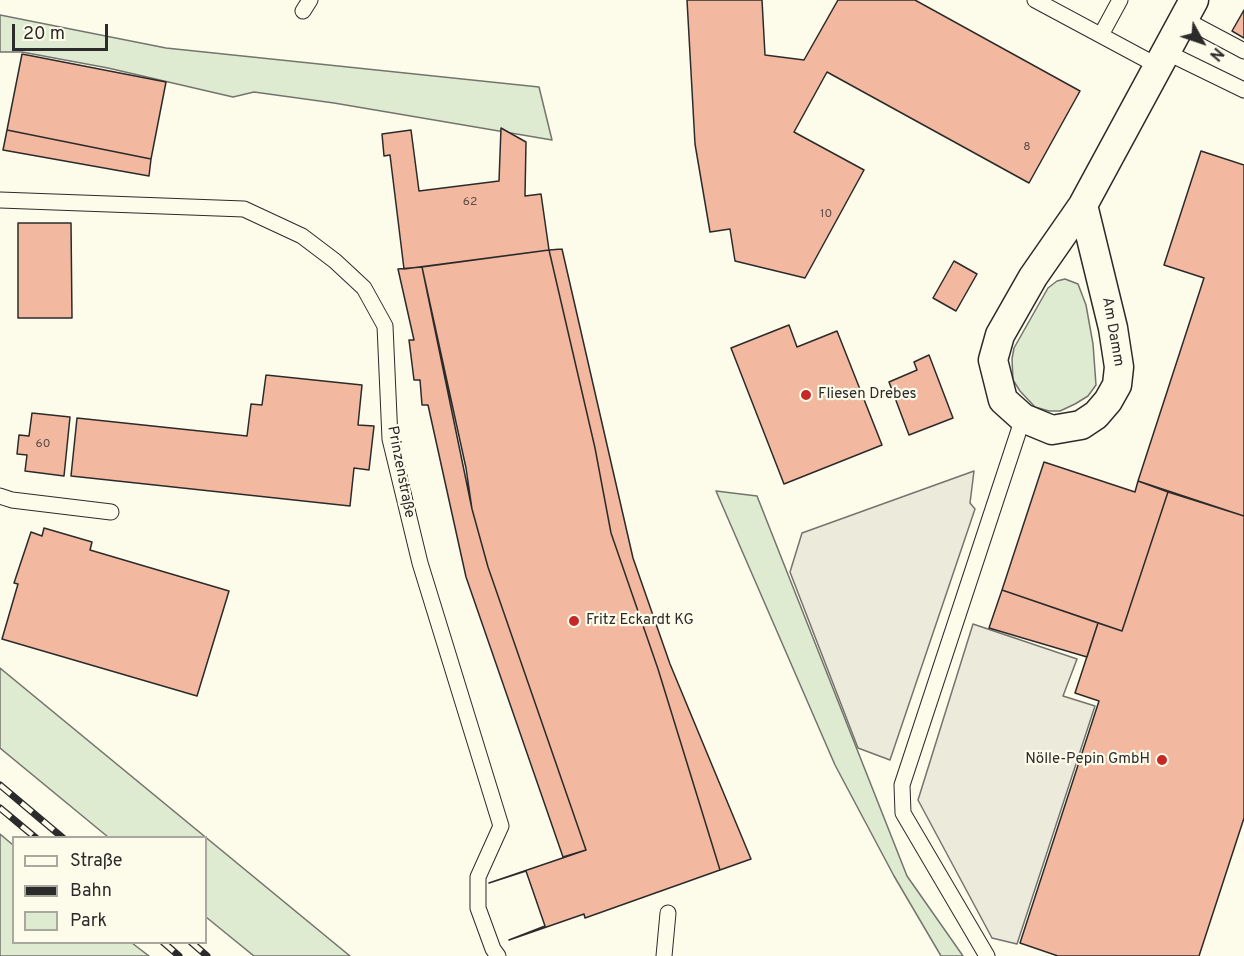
<!DOCTYPE html>
<html>
<head>
<meta charset="utf-8">
<style>
  body { margin:0 }
  #map { position:relative; width:1244px; height:956px; overflow:hidden; background:#fdfbea; font-family:Overpass,sans-serif }
  canvas { display:block }
  .legend { position:absolute; left:12px; top:836px; width:195px; height:108px; box-sizing:border-box; background:#fdfbea; border:2px solid #a9a89e; margin:0; padding:8px 10px; list-style:none; font-size:18px; color:#2b2b2b }
  .legend li { display:flex; align-items:center; gap:12px; height:30px }
  .legend b { width:30px; border:2px solid #a9a89e }
  .north { position:absolute; left:1172px; top:12px; width:60px; height:60px; -webkit-text-stroke:4px #fdfbea; paint-order:stroke; rotate:130deg; font-size:16px; font-weight:700; line-height:24px; text-align:center; color:#2b2b2b }
  .north::after { content:''; display:block; margin:auto; width:21px; height:27px; background:#2b2b2b; clip-path:polygon(50% 0,100% 100%,50% 72%,0 100%) }
  .scale { position:absolute; left:12px; top:24px; width:96px; height:27px; box-sizing:border-box; border:3px solid #2b2b2b; border-top:0; padding-left:8px; font-size:18px; line-height:21px; white-space:nowrap; color:#2b2b2b; -webkit-text-stroke:4px #fdfbea; paint-order:stroke }
</style>
</head>
<body>
<div id="map">
<canvas width="1244" height="956"></canvas>
<ul class="legend">
<li><b style="height:8px;background:#fdfbea"></b>Straße</li>
<li><b style="height:8px;background:#2b2b2b"></b>Bahn</li>
<li><b style="height:16px;background:#deebd1"></b>Park</li>
</ul>
<div class="north">N</div>
<div class="scale">20 m</div>
</div>
<script>
const ctx = document.querySelector('canvas').getContext('2d');
ctx.lineJoin = 'round';
function fillPath(path, color) { ctx.fillStyle = color; ctx.fill(path, 'evenodd'); }
const toPath = rows => new Path2D(rows.map(r => 'M' + r).join(''));
function strokePath(path, color, width, dash) { ctx.strokeStyle = color; ctx.lineWidth = width; ctx.lineCap = dash ? 'butt' : 'round'; ctx.setLineDash(dash || []); ctx.stroke(path); }
function write(font, color, halo, rows, align = 'center') {
  ctx.font = font + ' Overpass,sans-serif'; ctx.lineWidth = 4.5; ctx.setLineDash([]); ctx.textBaseline = 'middle'; ctx.strokeStyle = halo; ctx.fillStyle = color; for (const [text, x, y, turn = 0] of rows) {
    ctx.save(); ctx.translate(x, y); ctx.rotate((+turn || 0) * Math.PI / 180); ctx.textAlign = isNaN(turn) ? turn : align; if (halo) ctx.strokeText(text, 0, 0); ctx.fillText(text, 0, 0); ctx.restore();
  }
}
const green = toPath([
  [0,15,166,48,539,87,552,140,334,103,254,92,233,97,108,68,22,52,0,52,0,15],
  [1065,279,1078,284,1086,305,1093,344,1096,385,1088,396,1075,404,1060,411,1049,411,1035,407,1020,391,1013,380,1012,359,1014,348,1048,288,1057,281,1065,279],
  [716,491,757,496,907,876,963,956,941,956,894,876,835,765,716,491],
  [0,668,350,956,254,956,206,917,206,838,108,837,0,748,0,668],
  [0,834,13,845,14,942,132,943,149,956,0,956,0,834]
]);
const parking = toPath([
  [974,471,970,503,975,509,890,760,858,748,790,572,802,533,974,471],
  [973,624,1077,659,1063,696,1095,706,1017,944,992,938,918,800,973,624]
]);
const building = toPath([
  [687,0,762,0,765,55,804,60,838,0,915,0,1080,91,1029,183,827,72,794,132,864,170,805,278,735,261,730,229,710,232,695,144,687,0],
  [1244,10,1244,38,1232,31,1244,10],
  [22,54,166,82,151,159,7,130,22,54],
  [501,128,526,142,525,196,541,194,549,250,404,269,390,155,384,156,382,134,411,130,419,191,499,181,501,128],
  [7,130,151,159,149,176,3,150,7,130],
  [1201,151,1244,165,1244,516,1138,481,1204,278,1164,265,1201,151],
  [18,223,71,223,72,318,18,318,18,223],
  [562,249,633,558,670,664,751,859,720,870,658,669,611,533,595,448,549,250,562,249],
  [549,250,595,448,611,533,658,669,720,870,585,918,584,914,509,940,545,926,526,871,489,883,586,850,488,567,472,509,466,468,422,267,549,250],
  [954,261,977,274,956,311,933,298,954,261],
  [422,267,472,509,488,567,586,850,563,857,466,577,428,405,422,405,420,380,414,380,409,340,414,340,398,269,422,267],
  [789,325,797,347,837,331,882,445,784,484,731,348,789,325],
  [929,355,953,418,909,435,889,382,917,370,914,362,929,355],
  [266,375,362,385,358,425,374,426,369,470,354,468,350,506,71,476,77,418,247,436,251,404,262,405,266,375],
  [32,413,70,417,64,476,25,471,27,455,17,454,19,435,29,436,32,413],
  [1044,462,1135,492,1138,481,1168,492,1122,631,1002,590,1044,462],
  [1168,492,1244,516,1244,818,1199,956,1058,956,1020,943,1099,701,1075,693,1098,623,1122,631,1168,492],
  [44,528,92,542,90,550,229,591,197,696,2,639,18,584,14,583,31,532,42,536,44,528],
  [1002,590,1098,623,1087,657,989,628,1002,590]
]);
const service = toPath([
  [1035,0,1158,66],
  [303,11,310,0],
  [1184,19,1244,51],
  [1101,35,1120,0],
  [1166,52,1244,90],
  [0,200,244,209,302,236,335,261,364,288,385,326,390,439,420,563,501,826,478,877,478,908,493,949,498,956],
  [0,496,12,500,111,512],
  [664,956,668,913],
  [987,956,903,813,902,785,1023,418]
]);
const minor = toPath([
  [1083,205,1113,328,1119,367,1117,385,1108,401,1096,415,1081,425,1052,430,1023,418,1003,400,993,360,1000,335,1033,277,1083,205,1194,0]
]);
const rail = toPath([
  [0,785,63,838],
  [0,808,36,838],
  [163,942,179,956],
  [191,942,207,956]
]);
const markers = [
  [806,395,6,"#c62828"],
  [574,621,6,"#c62828"],
  [1162,760,6,"#c62828"]
];
const numberNames = [
  ["8",1027,148],
  ["62",470,203],
  ["10",826,215],
  ["60",43,445]
];
const streetNames = [
  ["Am Damm",1112,332,80],
  ["Prinzenstraße",400,472,79]
];
const poiNames = [
  ["Fliesen Drebes",818,395],
  ["Fritz Eckardt KG",586,621],
  ["Nölle-Pepin GmbH",1150,760,"right"]
];
fillPath(green, '#deebd1');
strokePath(green, '#74746e', 1.5);
fillPath(parking, '#eceadb');
strokePath(parking, '#74746e', 1.5);
fillPath(building, '#f2b8a0');
strokePath(building, '#2b2b2b', 1.5);
strokePath(service, '#2b2b2b', 17);
strokePath(minor, '#2b2b2b', 31);
strokePath(service, '#fdfbea', 15);
strokePath(minor, '#fdfbea', 28);
strokePath(rail, '#2b2b2b', 7);
strokePath(rail, '#fdfbea', 4.5, [14]);
for (const [x, y, r, color] of markers) { const dot = new Path2D(); dot.arc(x, y, r, 0, 2 * Math.PI); ctx.fillStyle = color; ctx.fill(dot); strokePath(dot, '#fdfbea', 2); }
write('12px', '#5d4e48', null, numberNames);
write('15px', '#2b2b2b', '#fdfbea', streetNames);
write('15px', '#2b2b2b', '#fdfbea', poiNames, 'left');
</script>
</body>
</html>
